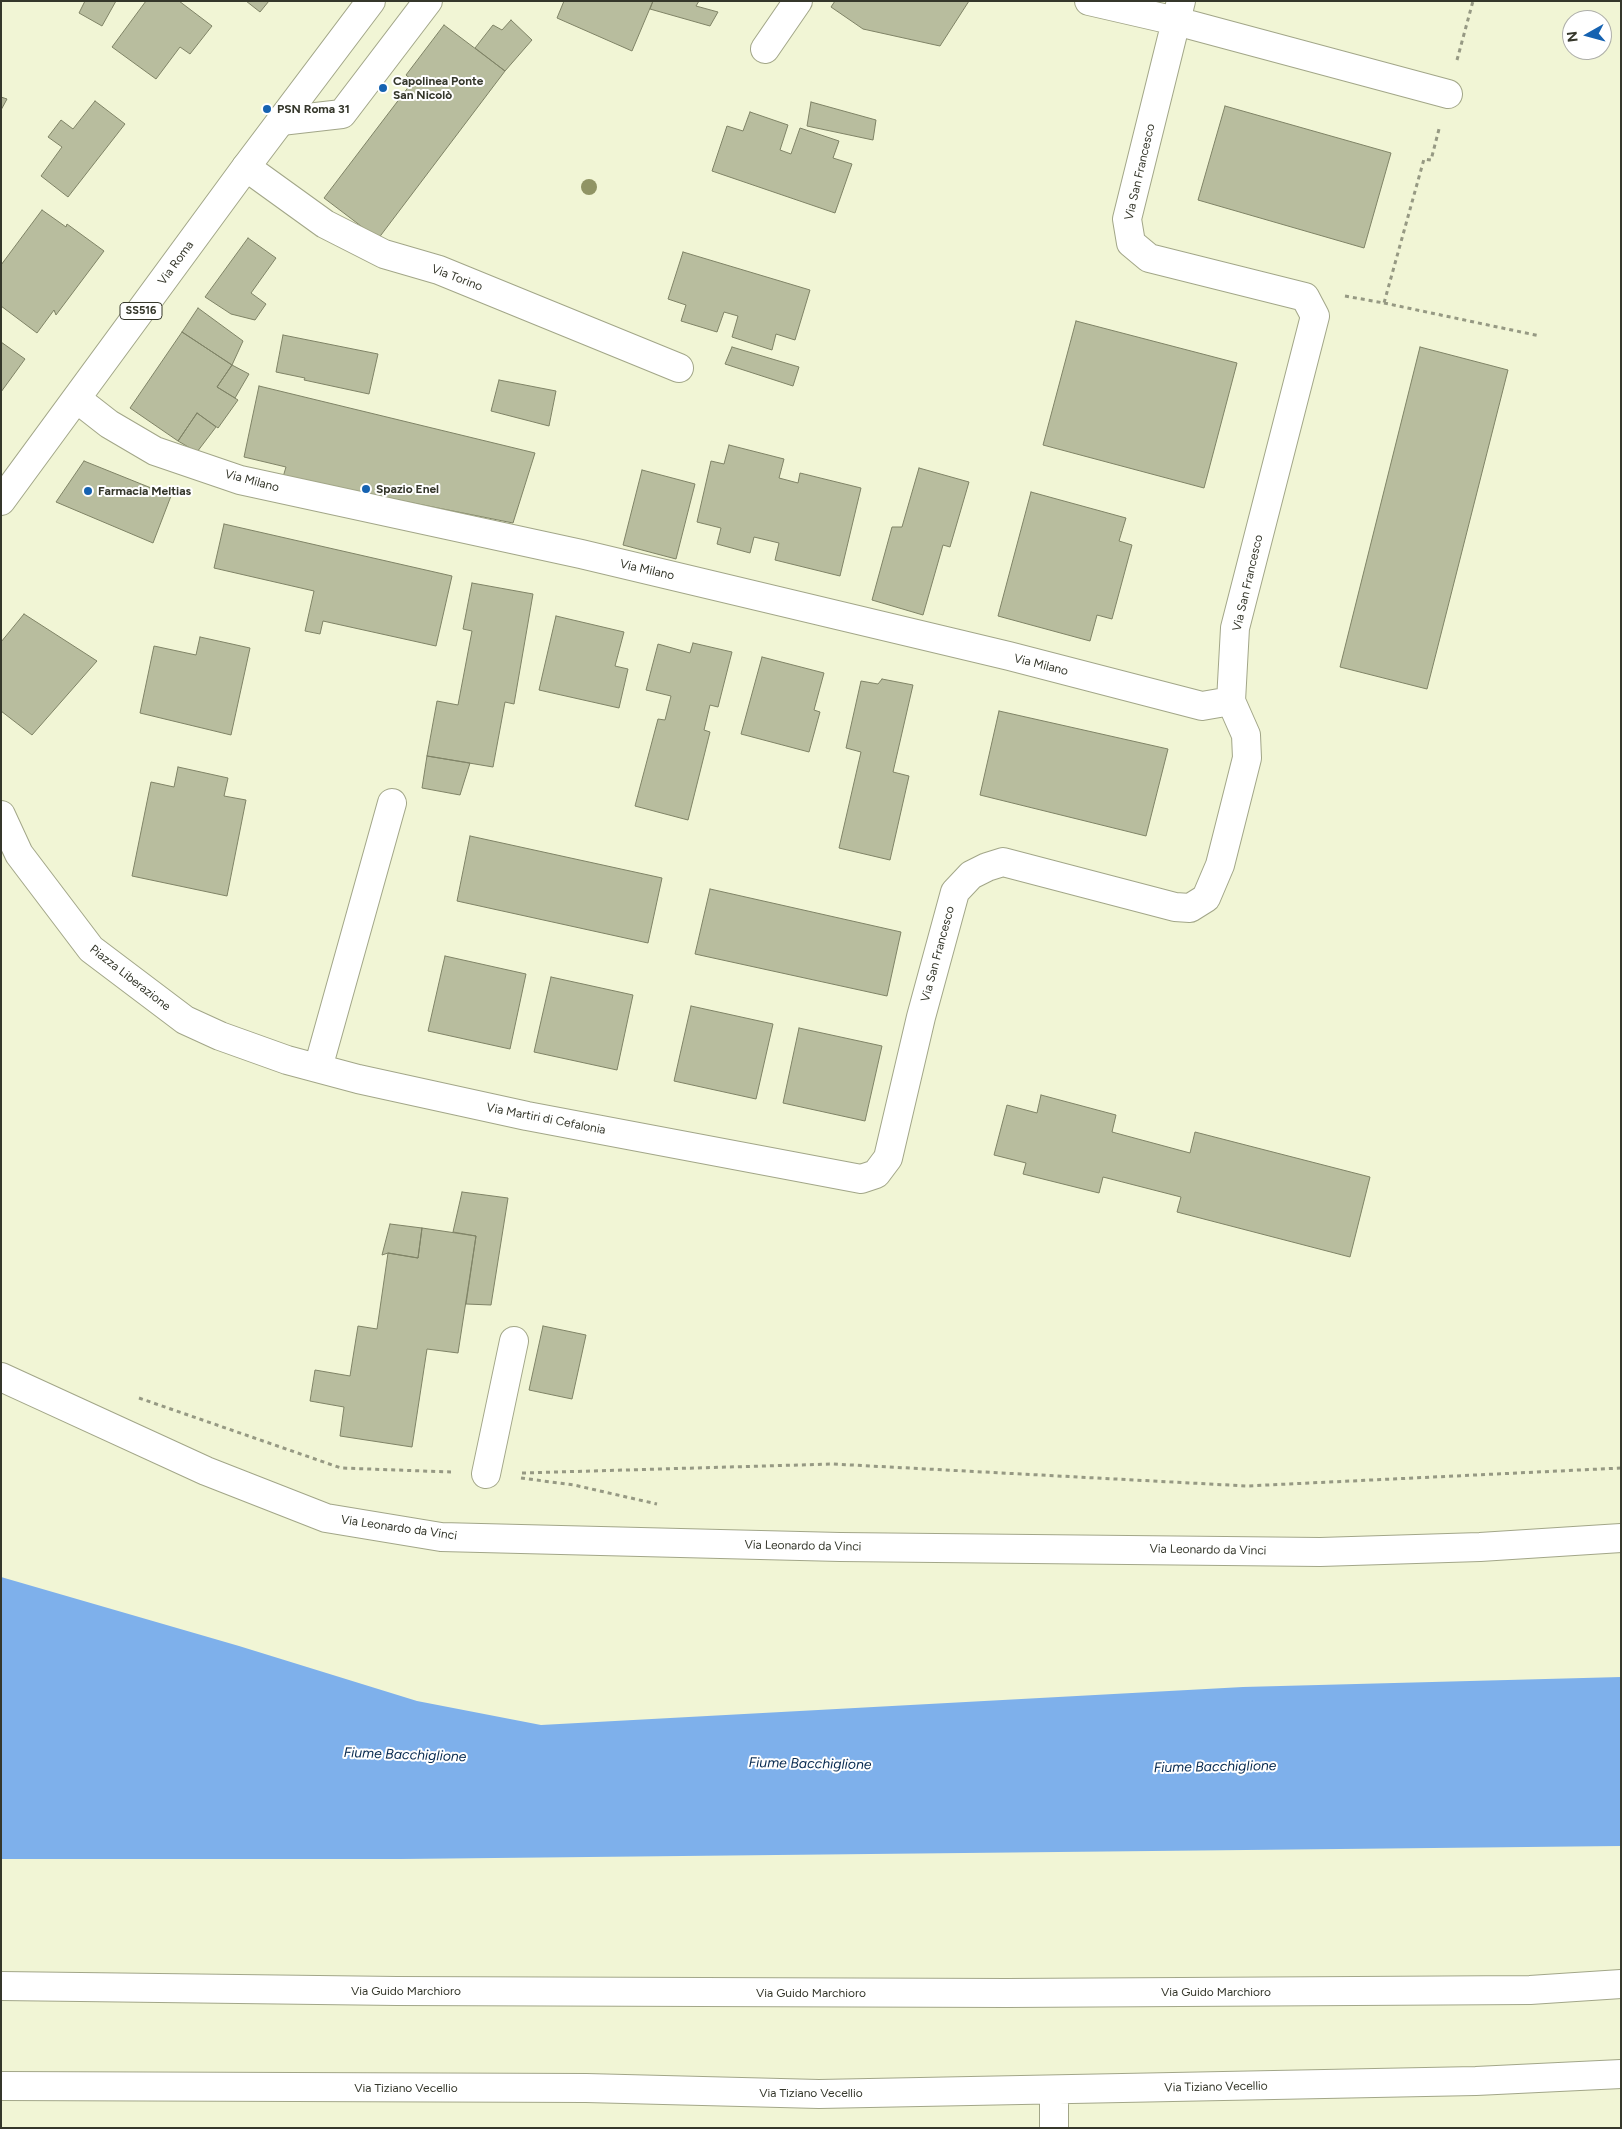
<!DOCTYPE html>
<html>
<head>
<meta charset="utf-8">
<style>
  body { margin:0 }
  #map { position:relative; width:1622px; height:2129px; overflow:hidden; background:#f1f5d5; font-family:Figtree,sans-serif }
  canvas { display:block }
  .frame { position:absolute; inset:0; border:2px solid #35372b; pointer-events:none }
  .north { position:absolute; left:1562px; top:10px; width:50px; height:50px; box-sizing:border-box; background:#fff; border:1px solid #aeafaa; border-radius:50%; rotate:263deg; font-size:14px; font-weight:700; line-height:20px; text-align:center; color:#35372b }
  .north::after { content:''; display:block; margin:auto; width:18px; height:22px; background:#1562b1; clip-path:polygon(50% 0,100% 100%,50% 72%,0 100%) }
</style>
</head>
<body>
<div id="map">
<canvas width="1622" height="2129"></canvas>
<div class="frame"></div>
<div class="north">N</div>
</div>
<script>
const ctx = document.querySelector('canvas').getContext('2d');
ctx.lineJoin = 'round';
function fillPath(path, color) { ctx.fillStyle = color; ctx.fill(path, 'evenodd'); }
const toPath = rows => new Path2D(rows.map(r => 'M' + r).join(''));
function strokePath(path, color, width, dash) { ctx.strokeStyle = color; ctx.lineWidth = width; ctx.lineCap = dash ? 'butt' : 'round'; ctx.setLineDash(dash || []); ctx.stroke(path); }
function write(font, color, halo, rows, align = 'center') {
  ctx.font = font + ' Figtree,sans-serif'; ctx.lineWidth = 4; ctx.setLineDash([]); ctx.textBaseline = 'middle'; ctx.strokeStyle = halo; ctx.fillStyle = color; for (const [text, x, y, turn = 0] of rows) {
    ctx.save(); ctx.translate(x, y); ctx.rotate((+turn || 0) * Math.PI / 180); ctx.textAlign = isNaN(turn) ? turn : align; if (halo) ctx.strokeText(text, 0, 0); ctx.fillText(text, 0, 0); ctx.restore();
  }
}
const water = toPath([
  [1,1577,239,1646,417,1701,541,1725,1243,1687,1621,1677,1621,1846,401,1859,1,1859]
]);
const building = toPath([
  [85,1,116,1,102,26,79,13,85,1],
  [146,1,179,1,212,26,190,54,180,47,156,79,112,47,146,1],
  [246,1,269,1,260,12,246,1],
  [564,1,653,1,632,51,557,18,564,1],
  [653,1,699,1,696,6,718,12,710,26,650,9,653,1],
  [835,1,969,1,940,46,863,29,831,7,835,1],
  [511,20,532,40,505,71,475,48,493,25,502,30,511,20],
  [444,25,505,71,378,239,324,198,413,81,406,75,444,25],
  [1,97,7,99,1,110,1,97],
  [95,101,125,124,68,197,41,176,62,147,48,137,61,120,73,129,95,101],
  [811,102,876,120,873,140,807,126,811,102],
  [1225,106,1391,153,1364,248,1198,200,1225,106],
  [750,112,788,125,780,150,791,154,800,128,839,141,833,158,852,164,835,213,712,171,727,126,743,131,750,112],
  [42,210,66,227,67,224,104,251,56,315,54,310,37,333,1,306,1,265,42,210],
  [248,238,276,258,251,293,266,304,255,320,231,314,205,297,248,238],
  [683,252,810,290,795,340,776,334,772,350,732,337,738,316,724,312,717,332,681,321,686,305,668,299,683,252],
  [198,308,243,341,232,365,182,332,198,308],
  [1076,321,1237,363,1204,488,1043,445,1076,321],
  [182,332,232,365,217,387,238,400,218,428,197,413,178,441,130,408,182,332],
  [283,335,378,354,369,394,304,380,305,378,276,372,283,335],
  [1,342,25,359,1,392,1,342],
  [732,347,799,367,793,386,725,364,732,347],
  [1420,347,1508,370,1427,689,1340,667,1420,347],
  [232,365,249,374,235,398,217,387,232,365],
  [499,380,556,391,549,426,491,411,499,380],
  [259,386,535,453,513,523,283,477,286,467,244,457,259,386],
  [197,413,216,427,197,452,178,441,197,413],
  [729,445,784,459,779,478,798,483,800,473,861,488,840,576,775,560,779,543,754,537,750,553,717,544,721,528,697,522,711,461,724,464,729,445],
  [84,461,171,496,153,543,56,502,84,461],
  [919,468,969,482,950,547,943,545,923,615,872,600,892,527,902,527,919,468],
  [642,470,695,484,676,559,623,545,642,470],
  [1031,492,1126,518,1119,541,1132,545,1112,619,1097,615,1090,641,998,616,1031,492],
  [224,524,452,576,436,646,323,621,320,634,305,631,314,591,214,568,224,524],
  [472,583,533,594,514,704,505,702,493,767,427,756,437,701,458,705,472,631,463,629,472,583],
  [24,614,97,661,32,735,1,711,1,642,24,614],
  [556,616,624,632,615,666,628,669,619,708,539,690,556,616],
  [200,637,250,648,231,735,140,713,154,646,196,655,200,637],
  [693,643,732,652,718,707,710,705,704,730,710,732,688,820,635,806,658,719,665,720,671,696,646,690,658,644,690,653,693,643],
  [762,657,824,673,814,710,820,712,809,752,741,734,762,657],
  [882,679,913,685,893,772,909,776,890,860,839,848,861,752,846,748,861,681,878,684,882,679],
  [999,711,1168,749,1146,836,980,795,999,711],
  [427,756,470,763,460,795,422,788,427,756],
  [178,767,228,778,224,796,246,800,227,896,132,876,151,782,174,787,178,767],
  [470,836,662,878,648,943,457,901,470,836],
  [710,889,901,932,887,996,695,954,710,889],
  [445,956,526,974,510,1049,428,1031,445,956],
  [551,977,633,995,617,1070,534,1052,551,977],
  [691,1006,773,1024,756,1099,674,1081,691,1006],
  [799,1028,882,1046,865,1121,783,1103,799,1028],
  [1041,1095,1116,1115,1112,1132,1190,1153,1195,1132,1370,1177,1350,1257,1177,1212,1181,1197,1103,1177,1099,1193,1023,1174,1026,1163,994,1155,1007,1105,1037,1113,1041,1095],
  [462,1192,508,1198,491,1305,466,1304,476,1236,453,1232,462,1192],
  [390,1224,422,1228,418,1258,388,1253,382,1255,390,1224],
  [422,1228,476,1236,458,1353,427,1349,412,1447,340,1436,344,1407,310,1401,315,1370,350,1376,358,1326,377,1329,388,1253,418,1258,422,1228],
  [543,1326,586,1335,572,1399,529,1390,543,1326]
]);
const path = toPath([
  [1457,60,1473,1],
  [1345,296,1384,303,1424,159,1431,160,1439,129],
  [1384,303,1540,336],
  [139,1398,341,1468,451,1472],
  [522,1473,833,1464,1247,1486,1621,1468],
  [521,1478,574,1485,657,1504]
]);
const minor = toPath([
  [1089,1,1176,21,1448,94],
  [765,49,798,1],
  [281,121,342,114,428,1],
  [246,167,325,224,384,254,439,270,679,368],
  [77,399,109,424,155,451,240,480,581,554,1009,656,1202,706,1231,701],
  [1,815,19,854,91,949,185,1020,220,1036,287,1060,358,1079,527,1116,861,1179,876,1174,888,1158,921,1017,955,892,971,875,987,867,1003,862,1175,907,1190,908,1206,898,1220,865,1247,758,1246,735,1231,701,1235,628,1315,316,1305,297,1149,258,1131,243,1127,219,1181,1],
  [318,1068,392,803],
  [1,1377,206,1471,326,1518,441,1537,840,1547,1320,1552,1480,1547,1621,1538],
  [486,1474,514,1341],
  [1,1986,397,1991,1007,1993,1530,1990,1621,1984],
  [1,2086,586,2088,819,2094,1476,2081,1621,2074],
  [1054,2090,1054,2128]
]);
const major = toPath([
  [1,501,246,167,371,1]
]);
const trees = [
  [589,187]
];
const markers = [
  [383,88,5,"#1562b1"],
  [267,109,5,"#1562b1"],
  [366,489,5,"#1562b1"],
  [88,491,5,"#1562b1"]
];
const shields = [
  [141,311,42]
];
const shieldNames = [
  ["SS516",141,311]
];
const poiNames = [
  ["Capolinea Ponte",393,81],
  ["San Nicolò",393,95],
  ["PSN Roma 31",277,109],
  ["Spazio Enel",376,489],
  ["Farmacia Meltias",98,491]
];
const streetNames = [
  ["Via San Francesco",1140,172,-77],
  ["Via Roma",176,263,-54],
  ["Via Torino",457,278,21],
  ["Via Milano",252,481,15],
  ["Via Milano",647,570,13],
  ["Via San Francesco",1248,583,-77],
  ["Via Milano",1041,665,14],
  ["Via San Francesco",938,954,-75],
  ["Piazza Liberazione",130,978,38],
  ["Via Martiri di Cefalonia",546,1119,11],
  ["Via Leonardo da Vinci",399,1528,8],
  ["Via Leonardo da Vinci",803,1546,1],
  ["Via Leonardo da Vinci",1208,1550,1],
  ["Via Guido Marchioro",406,1991],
  ["Via Guido Marchioro",1216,1992],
  ["Via Guido Marchioro",811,1993],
  ["Via Tiziano Vecellio",1216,2087,-1],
  ["Via Tiziano Vecellio",406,2088],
  ["Via Tiziano Vecellio",811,2093]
];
const waterNames = [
  ["Fiume Bacchiglione",405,1755,2],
  ["Fiume Bacchiglione",810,1764,1],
  ["Fiume Bacchiglione",1215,1767,-1]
];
fillPath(water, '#7eb0eb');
fillPath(building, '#b8bd9e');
strokePath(building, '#7f8366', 1);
strokePath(minor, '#a2a688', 30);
strokePath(major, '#a2a688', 30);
strokePath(path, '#969983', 3, [4, 4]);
strokePath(minor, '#fff', 28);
strokePath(major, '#fff', 28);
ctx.fillStyle = '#909464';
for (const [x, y] of trees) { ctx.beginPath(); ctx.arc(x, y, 8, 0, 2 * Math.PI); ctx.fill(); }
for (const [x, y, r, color] of markers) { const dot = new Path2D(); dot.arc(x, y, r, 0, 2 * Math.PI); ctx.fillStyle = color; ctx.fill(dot); strokePath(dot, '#fff', 2); }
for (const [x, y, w] of shields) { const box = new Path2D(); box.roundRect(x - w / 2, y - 8.5, w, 17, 4); ctx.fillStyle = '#fff'; ctx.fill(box); strokePath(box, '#35372b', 1); }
write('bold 11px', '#35372b', null, shieldNames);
write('bold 12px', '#35372b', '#fff', poiNames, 'left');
write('12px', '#35372b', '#fff', streetNames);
write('italic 14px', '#06294f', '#fff', waterNames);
</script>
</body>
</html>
